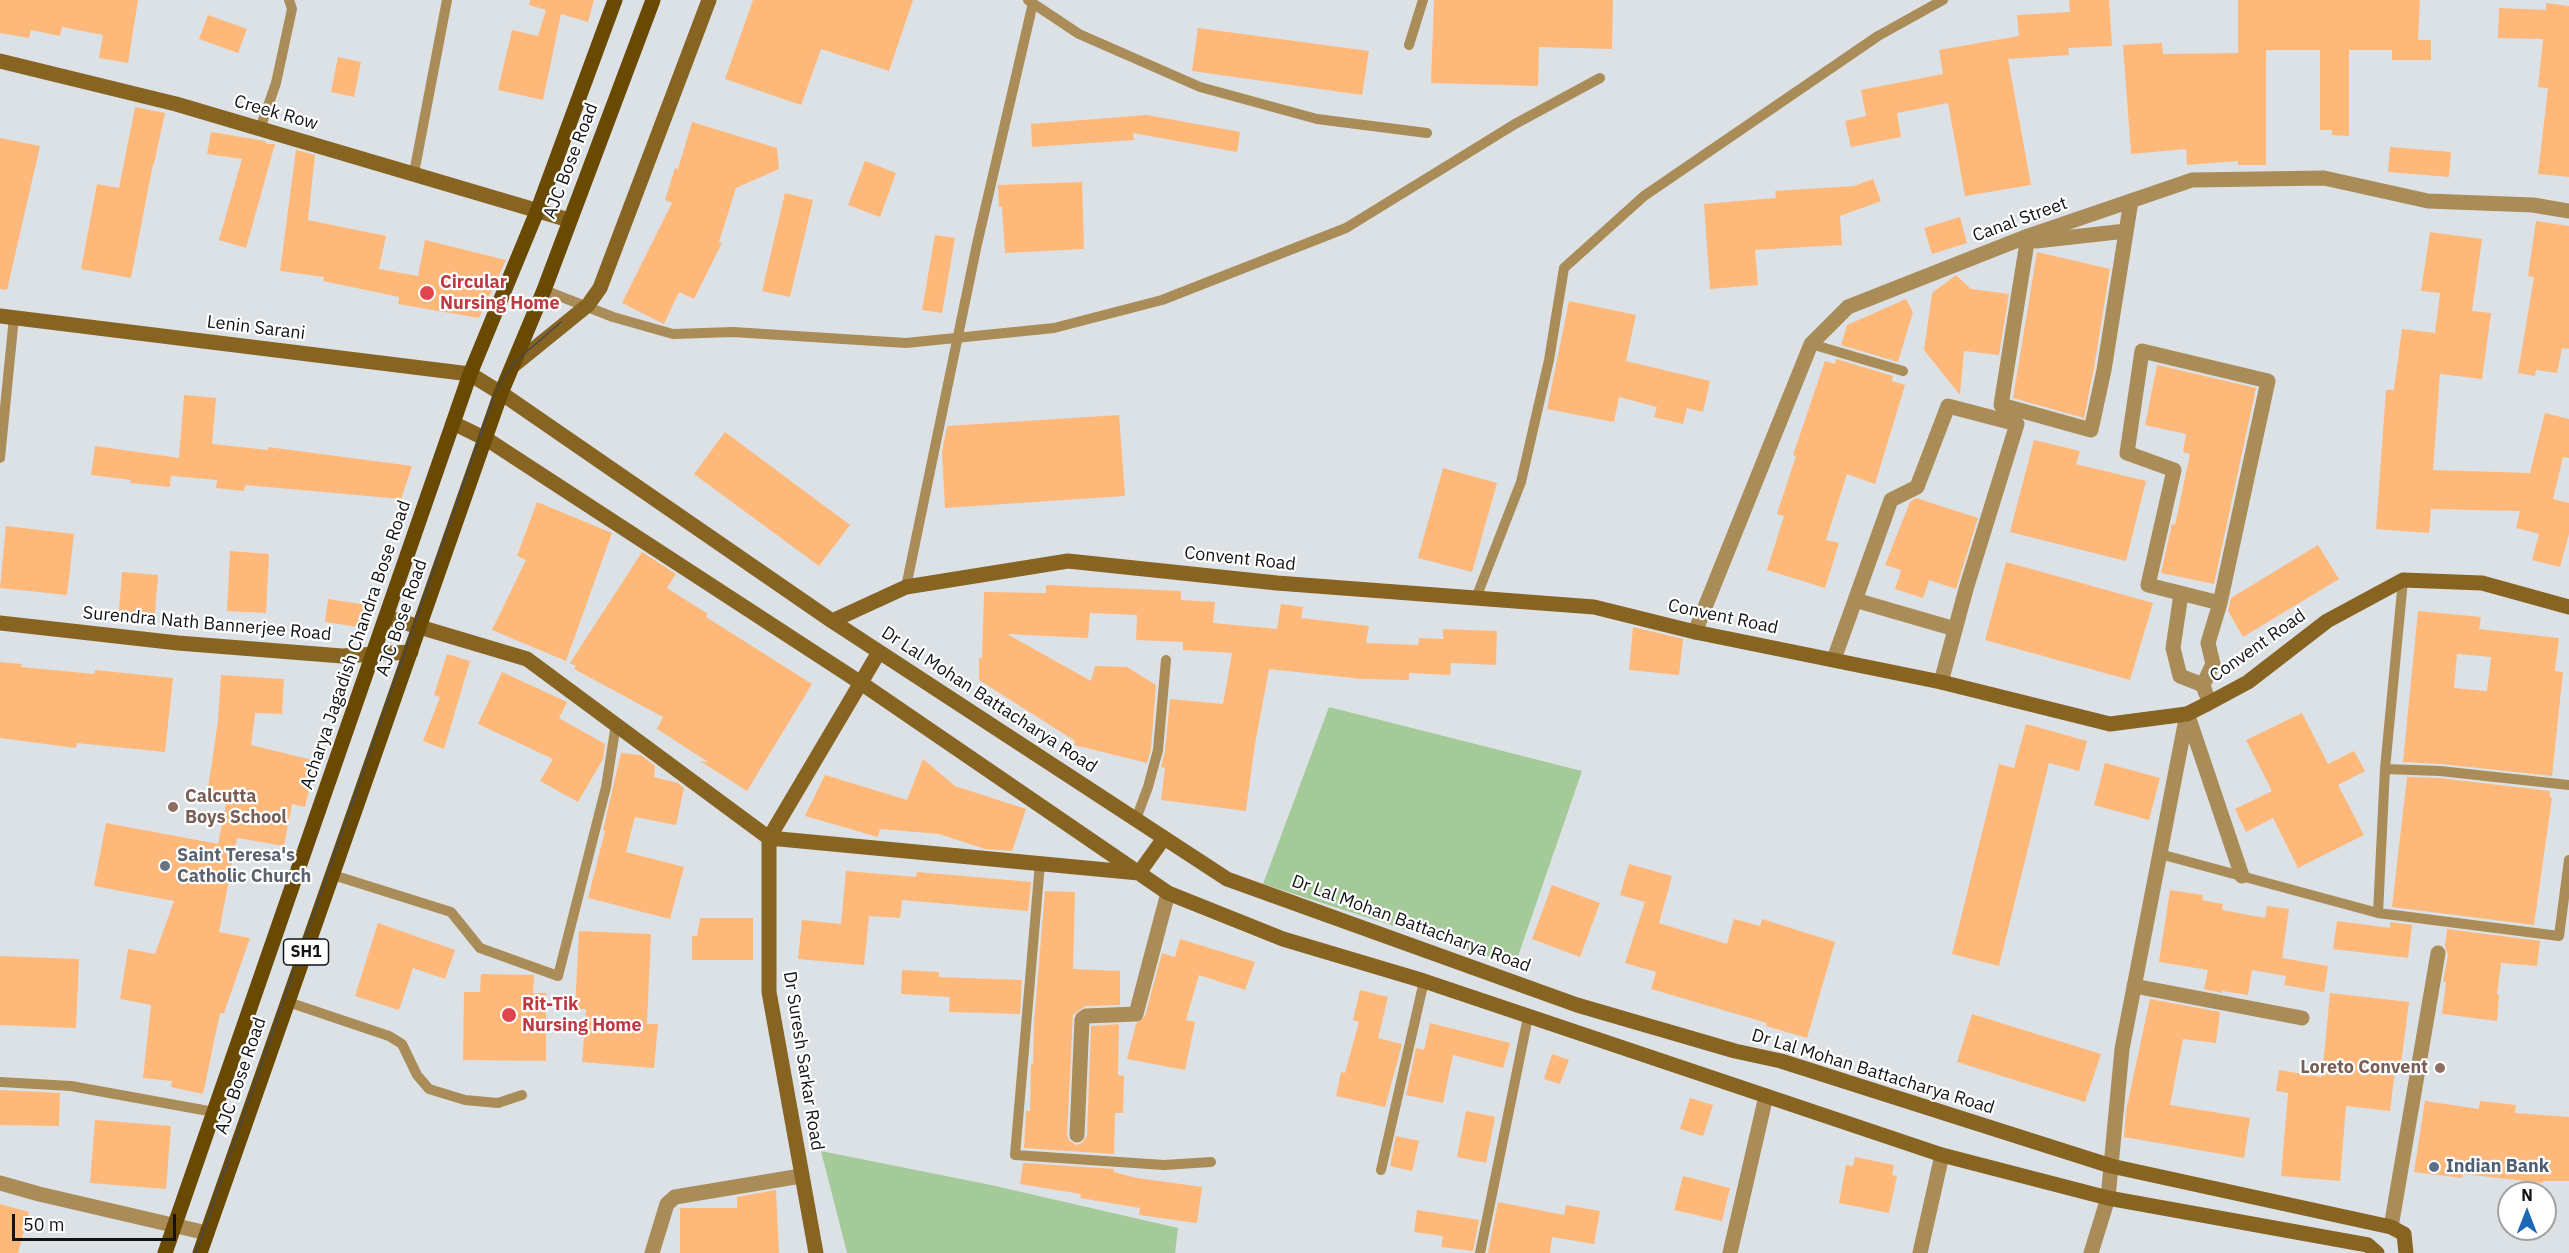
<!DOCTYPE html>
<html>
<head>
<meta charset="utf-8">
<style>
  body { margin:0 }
  #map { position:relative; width:2569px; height:1253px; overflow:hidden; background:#dce1e6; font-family:"IBM Plex Sans",sans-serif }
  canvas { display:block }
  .north { position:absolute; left:2497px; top:1181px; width:60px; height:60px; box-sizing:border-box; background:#fff; border:2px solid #a0a1a1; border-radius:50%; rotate:0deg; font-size:16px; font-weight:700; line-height:24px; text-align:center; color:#121315 }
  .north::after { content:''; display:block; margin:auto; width:21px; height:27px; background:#1c67b6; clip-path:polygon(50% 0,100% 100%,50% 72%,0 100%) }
  .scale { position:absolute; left:12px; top:1214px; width:164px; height:27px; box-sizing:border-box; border:3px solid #121315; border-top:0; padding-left:8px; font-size:18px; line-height:21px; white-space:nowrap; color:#121315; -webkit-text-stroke:4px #fff; paint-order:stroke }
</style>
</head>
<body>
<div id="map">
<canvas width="2569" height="1253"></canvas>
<div class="north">N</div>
<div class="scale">50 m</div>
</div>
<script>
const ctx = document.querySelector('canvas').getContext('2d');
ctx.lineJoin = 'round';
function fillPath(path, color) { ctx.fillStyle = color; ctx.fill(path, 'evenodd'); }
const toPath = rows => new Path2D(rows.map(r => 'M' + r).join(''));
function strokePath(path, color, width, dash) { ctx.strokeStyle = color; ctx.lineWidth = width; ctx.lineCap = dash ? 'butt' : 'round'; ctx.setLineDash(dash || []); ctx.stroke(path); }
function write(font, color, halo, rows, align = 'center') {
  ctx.font = font + ' "IBM Plex Sans",sans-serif'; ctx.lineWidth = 4.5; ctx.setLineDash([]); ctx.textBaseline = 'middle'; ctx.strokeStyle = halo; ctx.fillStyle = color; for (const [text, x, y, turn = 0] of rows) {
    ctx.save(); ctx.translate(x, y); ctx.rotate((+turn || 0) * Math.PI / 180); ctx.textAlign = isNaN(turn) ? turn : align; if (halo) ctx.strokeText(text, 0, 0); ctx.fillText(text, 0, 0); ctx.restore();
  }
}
const green = toPath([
  [1329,707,1582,771,1515,965,1263,884],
  [821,1151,991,1185,1178,1228,1175,1253,847,1253]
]);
const building = toPath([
  [0,0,138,0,128,63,99,58,103,35,62,27,60,36,31,30,29,38,0,33],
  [530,0,594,0,588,22,561,14,543,100,498,90,512,30,538,36,546,10,529,5],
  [753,0,913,0,889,71,821,49,801,105,725,79],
  [1434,0,1613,0,1612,49,1539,47,1538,86,1431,83],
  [2069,0,2109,0,2112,46,2068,48,2069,55,2008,59,2031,185,1965,196,1948,103,1897,113,1901,137,1851,147,1845,121,1866,116,1861,90,1943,74,1939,50,2019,36,2017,15,2070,12],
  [2238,0,2420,0,2418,40,2431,40,2431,60,2392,60,2392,50,2349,50,2349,136,2332,135,2332,130,2320,130,2320,50,2266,50,2266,165,2238,165,2238,161,2187,165,2186,149,2131,154,2123,45,2162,43,2163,54,2238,53],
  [2546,3,2569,6,2569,177,2538,174,2548,88,2538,87,2543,39,2498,38,2499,8,2546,10],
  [208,15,247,29,238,53,199,39],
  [1198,28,1369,51,1362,95,1192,71],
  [338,57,361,62,354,97,331,92],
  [135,107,165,113,154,164,153,164,131,278,81,269,97,184,119,188],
  [1147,115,1240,132,1237,152,1133,133,1134,140,1032,147,1031,124],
  [692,122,777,148,779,169,736,188,719,242,722,243,694,299,679,292,664,324,622,303,672,203,665,200,675,168,678,169],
  [211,132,265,141,267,144,275,144,246,248,219,240,242,159,207,154],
  [0,138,40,146,7,290,0,289],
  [2390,147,2451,152,2449,177,2388,172],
  [296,150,315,155,308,220,386,236,379,269,418,276,425,240,506,260,479,318,398,304,399,297,323,281,324,277,280,271],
  [865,161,896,173,880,217,848,205],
  [1873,179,1881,201,1840,216,1842,245,1755,250,1758,285,1710,289,1704,204,1776,198,1775,191,1854,186],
  [1082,182,1084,249,1005,253,1002,207,999,207,998,185],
  [785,193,813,200,790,297,762,291],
  [1960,217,1967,243,1932,254,1924,228],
  [2536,221,2569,226,2569,349,2562,348,2557,373,2536,370,2535,376,2518,373,2534,277,2528,276],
  [2430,232,2482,239,2472,311,2491,313,2482,379,2440,374,2433,470,2530,473,2545,413,2569,419,2569,458,2563,457,2553,499,2569,503,2569,534,2560,567,2532,560,2539,534,2516,528,2520,511,2431,509,2429,533,2376,529,2386,390,2394,390,2402,329,2435,333,2440,293,2421,291],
  [935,235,955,238,942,313,922,310],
  [2037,252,2110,269,2094,368,2084,418,2013,398],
  [1956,275,1971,289,2009,294,1999,355,1964,351,1960,395,1924,350,1932,293],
  [1906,299,1913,312,1898,362,1841,345,1847,325],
  [1569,301,1636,315,1626,361,1710,381,1703,412,1687,408,1683,424,1654,417,1657,407,1619,397,1614,422,1547,409],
  [1836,359,1893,376,1892,381,1905,385,1875,484,1847,474,1826,540,1839,543,1825,588,1767,570,1784,516,1777,514,1796,456,1793,455,1825,361,1835,364],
  [2157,365,2256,388,2214,584,2161,573,2172,524,2175,525,2190,454,2183,452,2186,434,2145,425],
  [184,395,216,398,212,444,268,450,268,447,412,466,401,499,245,485,244,491,216,488,217,480,171,476,170,487,130,483,131,480,91,475,95,446,179,458],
  [1119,415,1125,496,945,508,942,452,947,426],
  [725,432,850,525,819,566,694,474],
  [2034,440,2080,451,2076,464,2146,481,2126,561,2010,532],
  [1443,468,1497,483,1472,572,1418,558],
  [1916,498,1978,518,1956,589,1929,580,1923,598,1895,589,1901,570,1885,565,1910,502],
  [537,502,612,533,566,661,492,630,526,560,517,556],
  [6,526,74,534,67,595,0,588],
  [2318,545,2339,579,2243,637,2228,611,2231,598],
  [230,551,269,554,266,613,227,611],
  [642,552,676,574,667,588,708,614,706,617,812,684,747,791,700,761,708,762,657,729,663,717,574,669,576,666,570,663],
  [2006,562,2153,603,2130,680,1985,640],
  [122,572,158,575,155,614,119,611],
  [1046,585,1181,591,1181,600,1215,602,1213,623,1277,629,1281,604,1303,607,1301,618,1369,626,1366,643,1418,645,1419,638,1443,639,1443,629,1497,631,1496,665,1451,663,1450,675,1409,673,1409,680,1362,679,1269,669,1254,750,1246,811,1161,800,1165,768,1161,767,1165,751,1170,699,1223,704,1232,653,1183,650,1183,642,1136,640,1137,615,1090,613,1088,638,1007,634,1091,681,1095,666,1127,667,1156,685,1151,749,1147,763,1074,745,1075,741,979,680,979,658,982,658,984,592,1046,593],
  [328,599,368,605,365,628,325,622],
  [2418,611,2481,617,2479,629,2559,638,2555,671,2563,672,2552,776,2441,764,2403,762],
  [2457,654,2491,657,2487,691,2454,688],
  [1633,627,1683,639,1679,675,1629,670],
  [447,654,470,661,444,749,423,741,440,697,434,695],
  [0,662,22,664,21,667,94,674,95,670,173,678,165,752,77,743,76,748,0,738],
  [502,672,567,702,559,718,605,744,603,759,578,802,540,781,553,759,478,724],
  [221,675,284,679,282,714,255,713,251,745,316,761,305,807,292,804,284,846,237,838,219,932,250,938,224,1013,220,1013,203,1094,171,1087,172,1081,143,1078,151,1005,120,999,128,949,155,954,174,901,94,886,106,823,218,844,227,798,207,795,218,721],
  [2302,713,2328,764,2354,751,2365,771,2338,785,2364,835,2298,868,2273,818,2246,832,2235,809,2272,791,2246,740],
  [2026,724,2087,741,2079,771,2049,763,1999,966,1952,954,1999,764,2014,768],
  [621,753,641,755,655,766,654,777,678,783,684,788,676,825,635,817,626,852,684,867,670,919,588,898,605,831,603,830],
  [923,759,955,786,1026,809,1012,851,985,849,939,834,880,829,878,837,805,816,825,775,907,800],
  [2105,763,2160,778,2149,820,2094,805],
  [2407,777,2439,778,2550,791,2550,797,2552,798,2534,925,2392,907],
  [1629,864,1672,876,1659,923,1727,944,1734,919,1760,926,1762,919,1835,942,1807,1038,1766,1026,1767,1023,1651,989,1656,972,1625,963,1645,902,1620,895],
  [846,871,916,877,917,872,1031,882,1028,911,902,900,900,918,869,916,864,965,798,959,802,920,841,924],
  [1552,885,1600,903,1580,957,1532,939],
  [2170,890,2203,895,2202,900,2223,904,2222,910,2265,918,2267,906,2289,909,2282,958,2328,966,2324,992,2284,985,2286,976,2252,970,2248,995,2222,991,2222,993,2204,989,2208,970,2159,962],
  [1045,891,1075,892,1073,969,1120,971,1120,1005,1085,1006,1073,1015,1067,1135,1069,1140,1076,1145,1082,1143,1087,1136,1091,1026,1119,1024,1118,1075,1124,1076,1123,1113,1115,1113,1114,1154,1024,1148,1026,1111,1030,1111,1031,1064,1033,1064,1034,1022],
  [700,918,753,918,753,960,692,960,692,936,697,936],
  [2337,921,2390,928,2390,922,2412,925,2408,958,2333,949],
  [378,923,455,950,445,979,413,968,399,1010,355,996],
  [2447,929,2540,941,2537,966,2501,963,2497,995,2499,995,2497,1021,2442,1014,2446,982,2443,982,2448,955,2445,946],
  [579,931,651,934,647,1024,658,1024,654,1068,582,1062,586,1009,575,1009],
  [1180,939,1255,962,1245,990,1199,975,1186,1020,1195,1022,1185,1070,1127,1059,1136,1024,1145,1016,1162,953,1175,957],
  [0,956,79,959,76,1028,0,1025],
  [902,970,939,972,939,977,1022,980,1020,1014,949,1012,950,997,901,994],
  [481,974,534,975,533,993,546,993,546,1061,463,1060,464,992,480,992],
  [1360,990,1388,997,1378,1038,1402,1044,1385,1107,1336,1096,1341,1072,1345,1073,1359,1022,1353,1020],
  [2330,993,2409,1002,2401,1063,2396,1063,2390,1111,2346,1106,2340,1181,2281,1176,2288,1093,2276,1091,2279,1070,2322,1077],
  [2150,999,2220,1012,2216,1043,2183,1039,2170,1105,2250,1118,2244,1158,2124,1137,2126,1111],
  [1972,1014,2101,1054,2085,1102,1957,1062],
  [1430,1023,1510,1043,1503,1068,1453,1055,1443,1103,1406,1095,1416,1048,1424,1050],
  [1552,1054,1569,1060,1560,1084,1544,1079],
  [0,1090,60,1093,59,1126,0,1125],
  [1690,1098,1713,1105,1703,1136,1680,1129],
  [2425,1101,2479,1109,2480,1101,2516,1105,2515,1113,2569,1117,2569,1181,2543,1181,2543,1183,2463,1174,2462,1178,2414,1172],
  [1466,1111,1495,1117,1486,1163,1457,1157],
  [95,1120,171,1126,166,1189,90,1183],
  [1396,1136,1419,1141,1412,1171,1390,1166],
  [1855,1157,1894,1165,1892,1175,1897,1176,1889,1213,1839,1203,1846,1165,1853,1166],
  [1023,1163,1114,1169,1114,1172,1137,1178,1202,1187,1197,1223,1139,1215,1140,1208,1080,1198,1081,1194,1020,1184],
  [1683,1176,1730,1188,1722,1221,1674,1210],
  [776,1190,779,1253,680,1253,680,1208,737,1208,737,1197],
  [1498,1202,1564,1215,1566,1205,1600,1211,1594,1244,1552,1237,1550,1253,1488,1253],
  [0,1204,29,1212,18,1253,0,1253],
  [1417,1210,1479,1220,1473,1251,1441,1247,1443,1236,1414,1232]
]);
const lane = toPath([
  [1028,0,1079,34,1200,87,1317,119,1427,133],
  [1409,45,1423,0],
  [260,129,276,83,292,9,289,0],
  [414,173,447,0],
  [544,290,613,317,673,334,733,332,906,343,1054,328,1162,300,1346,228,1515,124,1600,78],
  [1811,344,1903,371],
  [0,458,14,317],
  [2403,580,2385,769,2378,913,2559,936,2569,860],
  [906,587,977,244,1033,3],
  [1476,598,1521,482,1549,360,1564,268,1644,196,1878,36,1943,0],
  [2385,769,2440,771,2569,785],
  [1136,819,1148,787,1158,750,1166,660],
  [2160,854,2378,913],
  [1040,863,1015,1155,1164,1165,1211,1162],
  [333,875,451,912,480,948,558,976,606,787,616,724],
  [288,1002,389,1036,402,1044,417,1075,429,1089,465,1100,498,1103,522,1095],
  [0,1082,71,1086,214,1112],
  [1381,1170,1424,981],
  [1480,1253,1528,1017]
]);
const street = toPath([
  [2028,236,2001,405,2091,430,2104,370,2131,201],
  [2036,241,2126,231],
  [2181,594,2173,648,2180,676,2203,685,2206,694],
  [1855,600,1955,629],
  [1695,632,1811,344,1848,307,2028,236,2192,180,2324,178,2428,201,2533,205,2569,211],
  [1834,659,1891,500,1917,487,1948,406,2017,424,1966,589,1941,682],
  [2203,685,2213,664,2208,643,2220,603,2268,381,2142,351,2127,453,2174,470,2148,585,2220,603],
  [2188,716,2242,876],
  [2134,986,2302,1018],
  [1077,1135,1082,1019,1086,1016,1136,1014,1168,893],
  [0,1183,39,1194,207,1233],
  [2391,1227,2438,953],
  [652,1253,667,1204,675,1197,801,1176],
  [1730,1253,1766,1096],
  [1920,1253,1942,1155],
  [2091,1253,2108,1198,2122,1049,2187,714]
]);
const secondary = toPath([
  [0,61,176,104,569,220],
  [0,316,470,374,504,395,832,621,1227,879,1577,1005,1735,1051,1781,1061,2111,1166,2391,1227,2404,1234,2406,1253],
  [514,365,588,305,600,288,709,0],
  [453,423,488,440,861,683,1168,893,1283,939,1424,981,1942,1155,2108,1198,2368,1245,2377,1253],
  [386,617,527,659,769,838,1139,873,1164,838],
  [832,621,906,587,1068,561,1277,583,1594,607,1695,632,1941,682,2110,724,2187,714,2209,703,2248,682,2327,621,2403,580,2482,583,2569,607],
  [0,623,178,643,342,656,411,652],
  [816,1253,769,992,769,838,879,652]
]);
const primary = toPath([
  [165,1253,470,374,538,209,615,0],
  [200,1253,501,393,544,290,653,0]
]);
const tram = toPath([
  [196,1253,494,396,505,375,516,361,561,322]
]);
const markers = [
  [427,293,8,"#e0444e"],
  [173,807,6,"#8d6e63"],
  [165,866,6,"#6b7280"],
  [509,1015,8,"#e0444e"],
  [2440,1068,6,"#8d6e63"],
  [2434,1167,6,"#5c6f8a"]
];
const shields = [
  [306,952,45]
];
const shieldNames = [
  ["SH1",306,952]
];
const streetNames = [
  ["Creek Row",276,113,16],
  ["AJC Bose Road",571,161,-69],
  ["Canal Street",2020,220,-20],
  ["Lenin Sarani",256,328,7],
  ["Convent Road",1240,559,6],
  ["Convent Road",1723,617,12],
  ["AJC Bose Road",402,618,-71],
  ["Surendra Nath Bannerjee Road",207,624,5],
  ["Acharya Jagadish Chandra Bose Road",356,645,-71],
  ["Convent Road",2258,646,-35],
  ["Dr Lal Mohan Battacharya Road",989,700,33],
  ["Dr Lal Mohan Battacharya Road",1411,924,20],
  ["Dr Suresh Sarkar Road",803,1061,81],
  ["Dr Lal Mohan Battacharya Road",1873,1072,17],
  ["AJC Bose Road",241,1076,-71]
];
const healthNames = [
  ["Circular",440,283],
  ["Nursing Home",440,304],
  ["Rit-Tik",522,1005],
  ["Nursing Home",522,1026]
];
const educationNames = [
  ["Calcutta",185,797],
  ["Boys School",185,818],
  ["Loreto Convent",2428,1068,"right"]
];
const worshipNames = [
  ["Saint Teresa's",177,856],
  ["Catholic Church",177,877]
];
const serviceNames = [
  ["Indian Bank",2446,1167]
];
fillPath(green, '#a4ca99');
fillPath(building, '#feb87a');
strokePath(lane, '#aa8c58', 10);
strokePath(street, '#aa8c58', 15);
strokePath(secondary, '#876421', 15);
strokePath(primary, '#6a4a02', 15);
strokePath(tram, '#46484b', 1.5);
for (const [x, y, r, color] of markers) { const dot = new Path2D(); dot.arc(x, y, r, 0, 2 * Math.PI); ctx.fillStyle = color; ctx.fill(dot); strokePath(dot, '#fff', 2); }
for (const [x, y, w] of shields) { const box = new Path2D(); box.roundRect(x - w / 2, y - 13, w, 26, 4.5); ctx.fillStyle = '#fff'; ctx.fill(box); strokePath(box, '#121315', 1.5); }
write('bold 16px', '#121315', null, shieldNames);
write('18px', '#121315', '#fff', streetNames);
write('bold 18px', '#be3a42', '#fff', healthNames, 'left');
write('bold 18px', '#785e54', '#fff', educationNames, 'left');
write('bold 18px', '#5b616d', '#fff', worshipNames, 'left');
write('bold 18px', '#4e5e75', '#fff', serviceNames, 'left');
</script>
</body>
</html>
